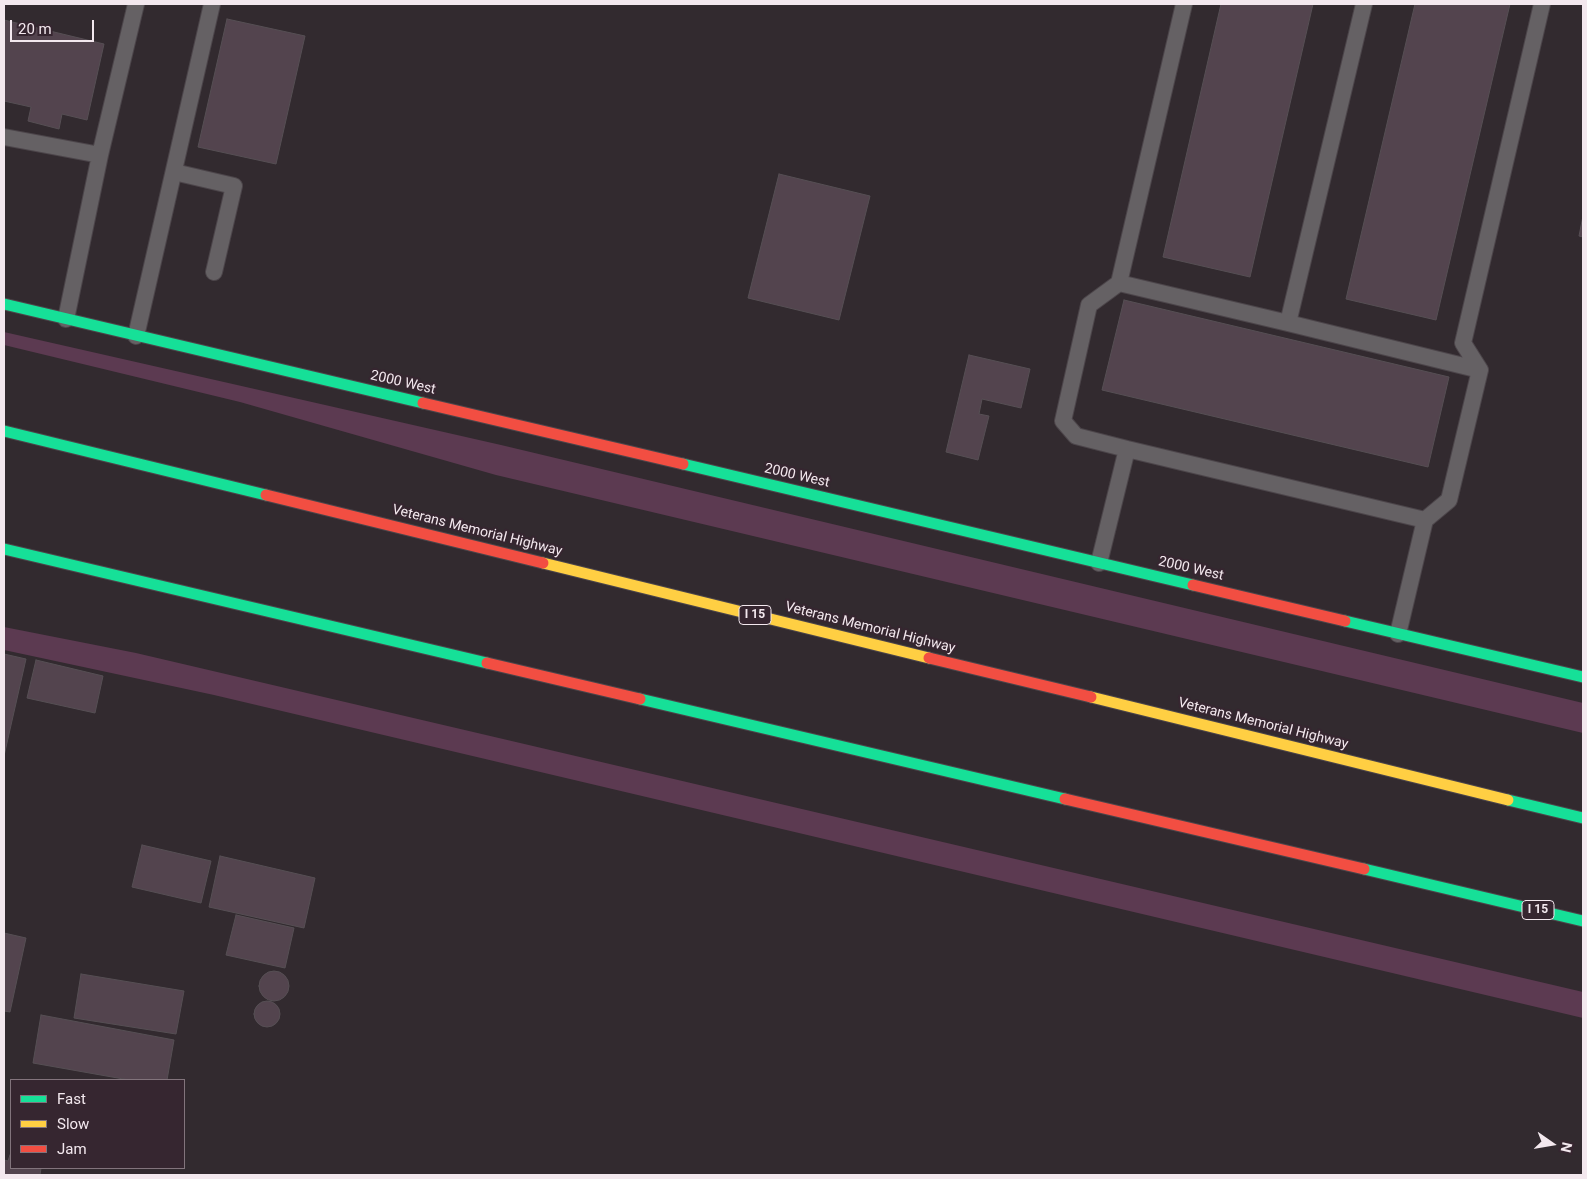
<!DOCTYPE html>
<html>
<head>
<meta charset="utf-8">
<style>
  body { margin:0 }
  #map { position:relative; width:1587px; height:1179px; overflow:hidden; background:#322a2f; font-family:Roboto,sans-serif }
  canvas { display:block }
  .frame { position:absolute; inset:0; border:5px solid #f3e8ee; pointer-events:none }
  .legend { position:absolute; left:10px; top:1079px; width:175px; height:90px; box-sizing:border-box; background:#362630; border:1px solid #82747c; margin:0; padding:6px 9px; list-style:none; font-size:15px; color:#f3e8ee }
  .legend li { display:flex; align-items:center; gap:10px; height:25px }
  .legend b { width:25px; border:1px solid #82747c }
  .north { position:absolute; left:1527px; top:1119px; width:50px; height:50px; -webkit-text-stroke:4px #362630; paint-order:stroke; rotate:103deg; font-size:14px; font-weight:700; line-height:20px; text-align:center; color:#f3e8ee }
  .north::after { content:''; display:block; margin:auto; width:18px; height:22px; background:#f3e8ee; clip-path:polygon(50% 0,100% 100%,50% 72%,0 100%) }
  .scale { position:absolute; left:10px; top:20px; width:84px; height:22px; box-sizing:border-box; border:2px solid #f3e8ee; border-top:0; padding-left:6px; font-size:15px; line-height:18px; white-space:nowrap; color:#f3e8ee; -webkit-text-stroke:4px #362630; paint-order:stroke }
</style>
</head>
<body>
<div id="map">
<canvas width="1587" height="1179"></canvas>
<div class="frame"></div>
<ul class="legend">
<li><b style="height:6px;background:#16e098"></b>Fast</li>
<li><b style="height:6px;background:#ffcf43"></b>Slow</li>
<li><b style="height:6px;background:#f24e42"></b>Jam</li>
</ul>
<div class="north">N</div>
<div class="scale">20 m</div>
</div>
<script>
const ctx = document.querySelector('canvas').getContext('2d');
ctx.lineJoin = 'round';
function fillPath(path, color) { ctx.fillStyle = color; ctx.fill(path, 'evenodd'); }
const toPath = rows => new Path2D(rows.map(r => 'M' + r).join(''));
function strokePath(path, color, width, dash) { ctx.strokeStyle = color; ctx.lineWidth = width; ctx.lineCap = dash ? 'butt' : 'round'; ctx.setLineDash(dash || []); ctx.stroke(path); }
function write(font, color, halo, rows, align = 'center') {
  ctx.font = font + ' Roboto,sans-serif'; ctx.lineWidth = 4.5; ctx.setLineDash([]); ctx.textBaseline = 'middle'; ctx.strokeStyle = halo; ctx.fillStyle = color; for (const [text, x, y, turn = 0] of rows) {
    ctx.save(); ctx.translate(x, y); ctx.rotate((+turn || 0) * Math.PI / 180); ctx.textAlign = isNaN(turn) ? turn : align; if (halo) ctx.strokeText(text, 0, 0); ctx.fillText(text, 0, 0); ctx.restore();
  }
}
const green = toPath([
  [4,332,501,445,1583,703,1583,733,496,475,240,402,4,345],
  [4,627,136,653,1583,992,1583,1018,214,695,4,650]
]);
const building = toPath([
  [1221,4,1313,4,1250,277,1163,257,1221,4],
  [1415,4,1510,4,1436,320,1346,299,1415,4],
  [227,19,305,36,276,164,198,147,227,19],
  [4,20,104,44,87,120,62,114,59,129,28,121,31,107,4,101,4,20],
  [779,174,870,196,839,320,748,298,779,174],
  [1583,216,1583,237,1579,236,1583,216],
  [1124,300,1449,377,1428,467,1102,390,1124,300],
  [969,355,1030,369,1021,408,982,399,979,414,989,416,978,460,946,452,969,355],
  [4,654,26,659,4,756,4,654],
  [36,660,103,676,95,713,27,698,36,660],
  [142,845,211,861,201,903,132,887,142,845],
  [220,856,315,878,304,928,209,907,220,856],
  [236,915,294,928,285,968,226,955,236,915],
  [4,933,26,938,10,1012,4,1011,4,933],
  '259 986a15 15 0 1 1 30 0a15 15 0 1 1-30 0Z',
  [81,974,184,991,176,1034,74,1018,81,974],
  '254 1014a13 13 0 1 1 26 0a13 13 0 1 1-26 0Z',
  [41,1015,174,1040,167,1080,129,1080,33,1063,41,1015],
  [10,1155,11,1155,11,1168,41,1168,40,1175,4,1175,4,1160,8,1161,10,1155]
]);
const lane = toPath([
  [1364,4,1288,323,1480,370],
  [4,137,100,155],
  [174,172,234,186,214,272],
  [1119,283,1288,323],
  [66,319,100,155,136,4],
  [136,336,212,4],
  [1127,449,1425,520],
  [1099,563,1127,449,1076,436,1063,421,1089,305,1119,283,1184,4],
  [1398,634,1425,520,1449,500,1480,370,1463,343,1542,4]
]);
const fast = toPath([
  [4,304,423,403],
  [4,431,266,495],
  [683,464,1193,585],
  [4,549,487,663],
  [1345,621,1583,677],
  [640,699,1065,799],
  [1508,800,1583,818],
  [1364,869,1583,921]
]);
const slow = toPath([
  [543,563,929,658],
  [1091,697,1508,800]
]);
const jam = toPath([
  [423,403,683,464],
  [266,495,543,563],
  [1193,585,1345,621],
  [929,658,1091,697],
  [487,663,640,699],
  [1065,799,1364,869]
]);
const shields = [
  [755,615,32],
  [1538,910,32]
];
const shieldNames = [
  ["I 15",755,615],
  ["I 15",1538,910]
];
const streetNames = [
  ["2000 West",403,383,13],
  ["2000 West",797,476,13],
  ["Veterans Memorial Highway",477,531,14],
  ["2000 West",1191,569,13],
  ["Veterans Memorial Highway",870,628,14],
  ["Veterans Memorial Highway",1263,724,14]
];
fillPath(green, '#5c3a51');
fillPath(building, '#53444e');
strokePath(building, '#564f54', 1);
strokePath(lane, '#4c454a', 18);
strokePath(fast, '#4c454a', 13);
strokePath(slow, '#4c454a', 13);
strokePath(jam, '#4c454a', 13);
strokePath(lane, '#656164', 16);
strokePath(fast, '#16e098', 11);
strokePath(slow, '#ffcf43', 11);
strokePath(jam, '#f24e42', 11);
for (const [x, y, w] of shields) { const box = new Path2D(); box.roundRect(x - w / 2, y - 9.5, w, 19, 4); ctx.fillStyle = '#362630'; ctx.fill(box); strokePath(box, '#f3e8ee', 1); }
write('bold 12px', '#f3e8ee', null, shieldNames);
write('14px', '#f3e8ee', '#362630', streetNames);
</script>
</body>
</html>
